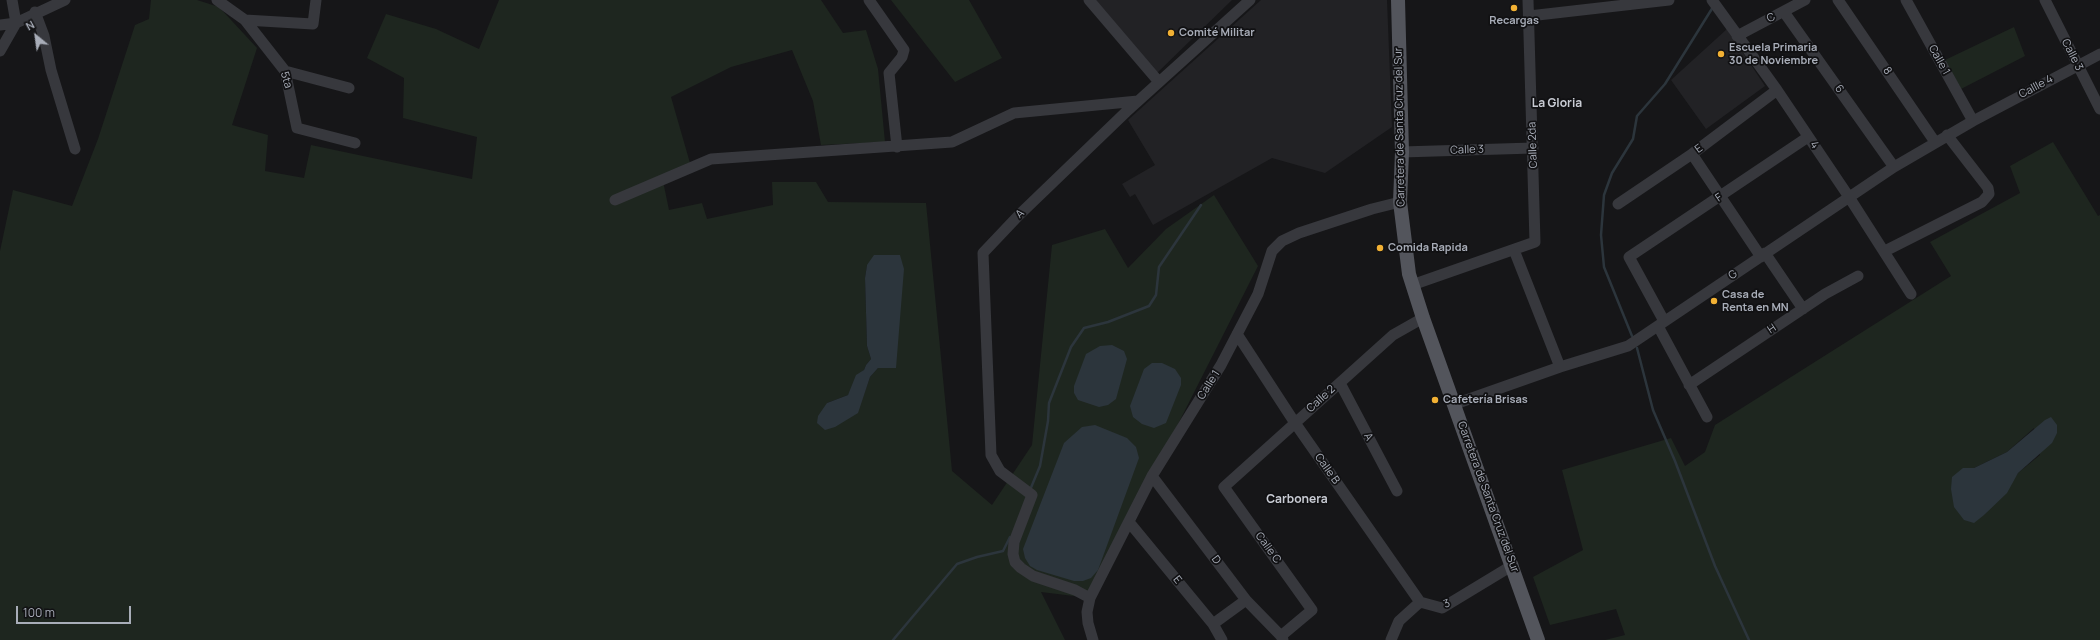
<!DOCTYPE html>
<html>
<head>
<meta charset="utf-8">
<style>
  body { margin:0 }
  #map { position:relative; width:2100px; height:640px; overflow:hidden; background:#161618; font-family:Manrope,sans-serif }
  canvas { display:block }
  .north { position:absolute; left:16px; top:16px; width:40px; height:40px; -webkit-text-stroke:3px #111113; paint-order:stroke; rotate:331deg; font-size:11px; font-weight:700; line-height:16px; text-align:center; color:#a8adb8 }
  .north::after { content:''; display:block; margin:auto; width:14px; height:18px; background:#a8adb8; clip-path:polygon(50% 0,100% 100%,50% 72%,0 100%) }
  .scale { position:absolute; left:16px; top:606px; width:115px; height:18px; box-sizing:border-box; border:2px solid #a8adb8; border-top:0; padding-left:5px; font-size:12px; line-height:14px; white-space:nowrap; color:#a8adb8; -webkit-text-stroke:3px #111113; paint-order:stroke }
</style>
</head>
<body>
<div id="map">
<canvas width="2100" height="640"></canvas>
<div class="north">N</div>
<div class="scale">100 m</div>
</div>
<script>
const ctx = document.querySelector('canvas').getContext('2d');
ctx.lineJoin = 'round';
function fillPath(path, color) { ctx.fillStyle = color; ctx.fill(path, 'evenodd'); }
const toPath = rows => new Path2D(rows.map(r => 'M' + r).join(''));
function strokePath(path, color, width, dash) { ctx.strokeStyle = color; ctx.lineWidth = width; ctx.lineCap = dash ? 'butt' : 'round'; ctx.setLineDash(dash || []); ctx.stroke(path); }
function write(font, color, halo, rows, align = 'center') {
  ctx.font = font + ' Manrope,sans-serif'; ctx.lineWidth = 3.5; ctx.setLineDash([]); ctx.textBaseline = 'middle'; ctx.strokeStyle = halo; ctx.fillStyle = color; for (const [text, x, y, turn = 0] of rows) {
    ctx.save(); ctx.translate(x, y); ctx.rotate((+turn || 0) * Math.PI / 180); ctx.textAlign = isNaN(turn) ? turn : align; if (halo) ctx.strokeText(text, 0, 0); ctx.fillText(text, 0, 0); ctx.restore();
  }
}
const built = toPath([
  [1095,0,1232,0,1156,74],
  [1261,0,1387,0,1392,127,1325,173,1272,158,1153,225,1135,194,1130,197,1122,184,1155,165,1128,120],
  [1727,29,1765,86,1706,129,1671,80]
]);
const green = toPath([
  [151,0,197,0,219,7,257,48,232,125,268,135,265,171,304,178,311,145,472,179,477,137,403,118,404,78,367,58,386,14,436,29,479,49,499,0,821,0,843,33,866,30,878,69,885,142,821,145,813,101,792,50,731,67,671,97,690,163,663,181,669,210,702,203,707,219,773,205,772,182,816,182,828,202,926,203,952,471,992,505,1032,445,1052,245,1105,229,1128,268,1166,229,1214,195,1258,266,1090,598,1041,592,1065,640,0,640,0,251,13,190,72,206,98,139,135,25,149,19],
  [867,265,878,368,870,377,857,413,827,403,848,395,864,370,866,365,871,359,867,346,865,278],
  [891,0,969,0,1002,58,955,82],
  [2014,27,2025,56,1961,89,1945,60],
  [2053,142,2098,216,2100,215,2100,640,1605,640,1625,635,1616,609,1550,625,1533,577,1583,550,1562,470,1671,438,1685,466,1705,452,1715,425,1951,276,1930,242,2020,193,2010,166],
  [2034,428,2040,455,2018,473,1984,515,1963,468,1974,468,2007,452]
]);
const water = toPath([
  [874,255,900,255,904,269,896,368,878,368,870,377,858,413,835,427,825,430,817,423,818,416,827,403,848,395,856,375,864,370,866,365,871,359,867,346,865,278,867,265],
  [1112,345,1124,351,1127,359,1116,399,1108,405,1099,407,1078,400,1074,393,1074,386,1086,354,1100,346],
  [1152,363,1162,363,1175,369,1181,378,1181,385,1166,423,1154,428,1142,424,1133,417,1130,406,1144,369],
  [2051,417,2057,425,2057,433,2052,443,2018,473,2007,493,1984,515,1974,523,1964,520,1954,507,1951,489,1952,477,1963,468,1974,468,2007,452,2045,420],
  [1095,425,1127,438,1136,447,1139,458,1098,570,1091,578,1083,581,1074,581,1037,570,1030,566,1025,558,1023,549,1064,443,1082,427]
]);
const stream = toPath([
  [1632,336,1604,267,1601,235,1604,195,1612,173,1633,139,1637,116,1665,84,1713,7],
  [1637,348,1653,410,1675,461,1715,566,1749,640],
  [1030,490,1040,466,1048,421,1049,403,1071,347,1084,328,1108,322,1149,306,1156,295,1159,267,1201,205],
  [893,640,957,564,977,557,1003,551,1010,537]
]);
const minor = toPath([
  [217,0,245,20,285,71,297,128,355,143],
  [869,0,904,50,902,57,889,73,897,147],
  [1089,0,1159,82],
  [1712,0,1777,90,1849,197,1911,294],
  [1838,0,1935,142],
  [1906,0,1973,121],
  [2045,0,2100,109],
  [35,12,44,36,51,70,75,149],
  [1784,12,1894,167],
  [1529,16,1669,0],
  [245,20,313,24,316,0],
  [0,25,16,23,65,0],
  [1737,36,1805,0],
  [0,51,16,23,12,0],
  [285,71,349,88],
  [1402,152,1533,148],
  [1692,154,1761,257],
  [615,200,711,159,952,142,1014,113,1138,101],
  [1618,204,1692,154,1777,90],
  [1514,250,1560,367],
  [1885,251,1982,202,1989,194,1988,188,1947,135],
  [1765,253,1803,309],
  [1412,285,1535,242,1528,0],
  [1664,321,1629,257,1808,137],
  [1658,326,1707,417],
  [1237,334,1295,423,1420,602],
  [1340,383,1397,491],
  [1689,385,1825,294,1858,276],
  [1455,404,1560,367,1628,346,1894,167,1973,121,2100,54],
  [1152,476,1246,600,1281,636,1283,640],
  [1129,522,1213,624,1222,640],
  [1090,598,1075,590,1033,576,1021,568,1015,562,1013,554,1014,542,1032,495,1000,471,991,455,983,253,1019,215,1126,112,1250,0],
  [1213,624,1246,600],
  [1281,636,1312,610,1224,487,1393,335,1423,318],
  [1093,640,1088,623,1087,612,1090,598,1152,476,1221,365,1258,294,1272,251,1282,241,1299,233,1372,209,1400,202],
  [1391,640,1399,621,1420,602,1442,608,1513,565]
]);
const major = toPath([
  [1398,0,1402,152,1400,202,1409,274,1423,318,1538,640]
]);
const markers = [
  [1514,8,4,"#f2b134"],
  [1171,33,4,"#f2b134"],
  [1721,54,4,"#f2b134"],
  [1380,248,4,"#f2b134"],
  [1714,301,4,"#f2b134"],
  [1435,400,4,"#f2b134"]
];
const streetNames = [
  ["C",1771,18,-27],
  ["Calle 3",2072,55,63],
  ["Calle 1",1939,60,61],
  ["8",1887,71,56],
  ["5ta",286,80,74],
  ["Callle 4",2036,87,-28],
  ["6",1839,89,55],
  ["Carretera de Santa Cruz del Sur",1400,127,-91],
  ["Calle 2da",1533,145,-92],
  ["4",1814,145,56],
  ["E",1699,149,-36],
  ["Calle 3",1467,150,-2],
  ["F",1719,198,-34],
  ["A",1020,214,-44],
  ["G",1733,275,-34],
  ["H",1772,329,-33],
  ["Calle 1",1209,385,-58],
  ["Calle 2",1321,399,-42],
  ["A",1368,437,62],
  ["Calle B",1327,469,55],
  ["Carretera de Santa Cruz del Sur",1488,497,70],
  ["Calle C",1268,548,54],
  ["D",1216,560,53],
  ["E",1177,580,51],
  ["3",1447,604,-22]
];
const poiNames = [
  ["Recargas",1514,21,"center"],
  ["Comité Militar",1179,33],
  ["Escuela Primaria",1729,48],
  ["30 de Noviembre",1729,61],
  ["Comida Rapida",1388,248],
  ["Casa de",1722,295],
  ["Renta en MN",1722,308],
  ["Cafetería Brisas",1443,400]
];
const neighbourhoodNames = [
  ["La Gloria",1557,104],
  ["Carbonera",1297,500]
];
fillPath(built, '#222225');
fillPath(green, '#1e261f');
fillPath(water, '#2c353c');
strokePath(stream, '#2c353c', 2.5);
strokePath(minor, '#37383d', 11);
strokePath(major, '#53555c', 14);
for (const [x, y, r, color] of markers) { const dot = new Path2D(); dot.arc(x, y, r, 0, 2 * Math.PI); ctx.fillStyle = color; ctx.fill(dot); strokePath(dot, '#111113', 1.5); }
write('11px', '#a8adb8', '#111113', streetNames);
write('bold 11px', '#a8adb8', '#111113', poiNames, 'left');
write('bold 12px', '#c9ccd4', '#111113', neighbourhoodNames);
</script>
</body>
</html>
